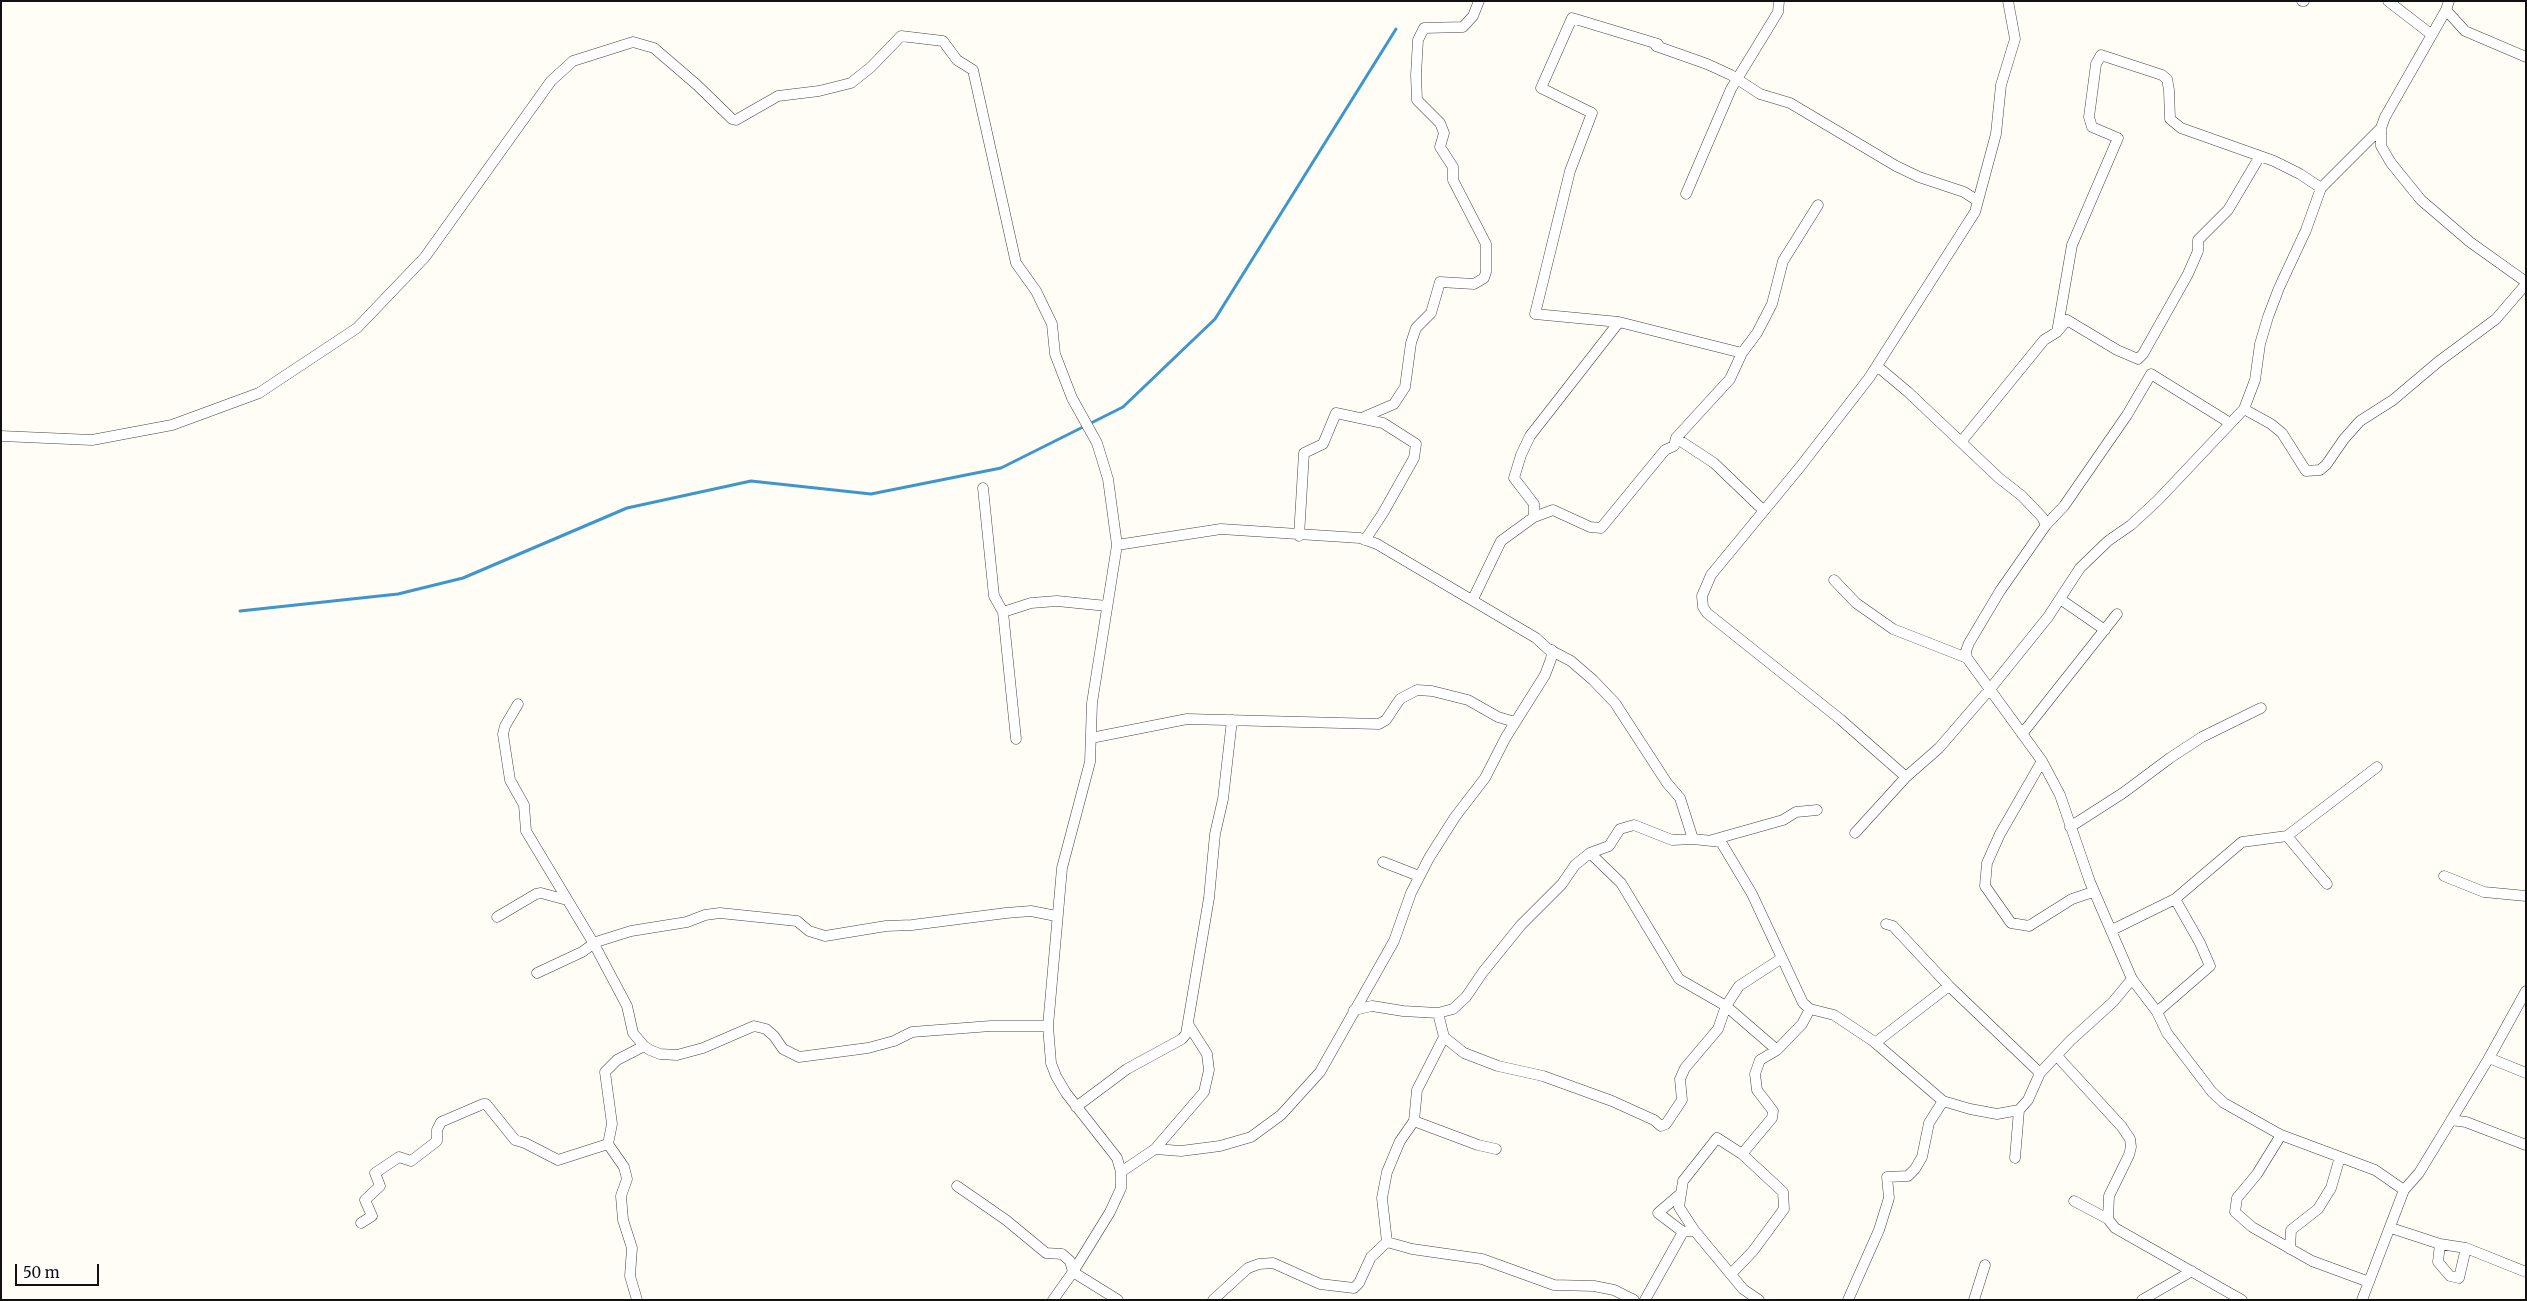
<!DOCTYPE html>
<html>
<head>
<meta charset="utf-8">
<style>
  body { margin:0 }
  #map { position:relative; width:2527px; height:1301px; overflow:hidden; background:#fffdf5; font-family:Merriweather,serif }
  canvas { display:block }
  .frame { position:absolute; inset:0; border:2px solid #111; pointer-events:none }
  .scale { position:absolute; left:15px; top:1264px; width:84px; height:22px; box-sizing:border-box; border:2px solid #111; border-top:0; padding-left:6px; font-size:15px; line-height:18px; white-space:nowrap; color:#111; -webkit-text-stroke:4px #fff; paint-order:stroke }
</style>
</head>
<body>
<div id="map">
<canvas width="2527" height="1301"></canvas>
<div class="frame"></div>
<div class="scale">50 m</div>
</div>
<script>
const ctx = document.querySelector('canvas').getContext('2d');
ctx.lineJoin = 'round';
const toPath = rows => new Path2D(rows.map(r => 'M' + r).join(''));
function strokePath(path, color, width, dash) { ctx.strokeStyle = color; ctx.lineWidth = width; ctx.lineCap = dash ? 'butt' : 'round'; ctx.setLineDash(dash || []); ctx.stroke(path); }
const stream = toPath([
  [240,611,398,594,463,578,627,508,751,481,871,494,1001,468,1123,407,1215,319,1396,29]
]);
const street = toPath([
  [2302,1,2304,1],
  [2388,1,2432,35],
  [2449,1,2446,10,2385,117,2381,128,2381,146,2391,163,2421,200,2470,242,2526,282],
  [2446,10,2465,31,2526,57],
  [1686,194,1731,89,1778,12,1779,1],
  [2057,332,2072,245,2118,138,2092,127,2089,117,2096,64,2101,55,2162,75,2167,79,2169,90,2170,119,2181,128,2274,161,2300,174,2321,188],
  [1742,353,1619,322,1535,314,1570,171,1592,113,1541,88,1572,18,1658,44,1656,46,1707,64,1731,75,1760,94,1790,103,1896,166,1919,177,1964,192,1978,201],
  [1877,366,1908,392,1999,478,2022,496,2042,517,2046,525],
  [2244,409,2271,424,2282,433,2306,471,2320,470,2326,465,2344,439,2360,421,2393,400,2438,362,2496,319,2526,284],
  [1364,417,1394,404,1405,387,1411,343,1416,328,1431,313,1440,282,1474,284,1484,278,1486,272,1486,244,1453,180,1453,167,1440,147,1444,133,1440,123,1417,100,1416,75,1418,40,1424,28,1463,27,1473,16,1479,1],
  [2230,423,2151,374,2127,415,2064,506,2046,525,2000,591,1969,643,1966,651,1967,658,2042,761,2060,795,2090,882,2132,979,2157,1012,2167,1033,2212,1092,2224,1103,2281,1135,2375,1170,2404,1190],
  [1,436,92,440,172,425,259,393,357,328,425,257,551,81,573,61,633,42,654,48,697,85,732,119,736,120,778,96,819,91,851,83,871,67,901,36,943,41,957,60,973,70,1016,263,1036,291,1052,324,1055,354,1072,398,1097,443,1108,479,1117,545,1092,703,1090,762,1062,868,1048,1026,1051,1063,1056,1076,1066,1093,1117,1158,1121,1172,1121,1188,1110,1212,1073,1272,1053,1300],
  [1961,442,2044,340,2057,332,2067,320,2117,350,2138,359,2143,354,2188,274,2198,251,2198,240,2228,210,2260,156],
  [983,488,994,596,1003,612,1016,739],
  [1763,510,1714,463,1676,438,1730,379,1742,353,1757,333,1772,304,1783,261,1818,205],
  [1534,517,1534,504,1514,478,1521,455,1530,436,1619,322],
  [1299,536,1304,453,1323,444,1336,413,1383,423,1416,444,1414,458,1383,513,1365,540],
  [1117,545,1221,529,1360,538,1377,544,1536,638,1548,649,1571,661,1593,680,1615,703,1667,783,1680,798,1693,839],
  [1834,580,1856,603,1893,629,1967,658],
  [1473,599,1501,541,1534,517,1553,510,1590,527,1601,528,1665,450,1674,446,1676,438],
  [2060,599,2105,630],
  [1003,612,1031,603,1057,601,1107,606],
  [518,704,505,726,503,734,510,780,524,805,526,831,594,944,627,1006,633,1033,644,1046,650,1050,660,1054,677,1055,703,1048,754,1026,766,1029,774,1036,783,1049,799,1057,868,1048,894,1041,912,1032,991,1026,1048,1026],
  [2022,734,2117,614],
  [1091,738,1187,719,1379,724,1386,720,1400,699,1417,690,1432,691,1468,700,1498,717,1515,722],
  [2042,761,2000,834,1987,863,1985,886,2011,923,2029,926,2072,899,2093,892],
  [1906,777,1840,719,1707,613,1703,607,1702,596,1711,575,1800,467,1869,378,1975,212,1996,134,2001,85,2015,39,2008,1],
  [2070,827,2123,793,2170,758,2202,737,2261,708],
  [1855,833,1906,777,1939,748,1990,689,2048,617,2080,568,2108,541,2131,525,2158,500,2244,409,2255,380,2260,344,2268,317,2279,288,2306,230,2321,188,2381,128],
  [2287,836,2327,884],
  [1712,840,1783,820,1796,812,1817,810],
  [1590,853,1621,883,1679,979,1726,1006,1777,1050],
  [1383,862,1419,876],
  [2444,876,2484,892,2526,896],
  [497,917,536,894,541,893,567,900],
  [1886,924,1893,926,1949,986,2040,1073],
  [2112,930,2175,899,2242,842,2287,836,2377,767],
  [537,973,582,952,596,942,631,931,687,922,705,915,720,913,797,921,809,931,825,936,886,926,912,925,1006,913,1031,911,1056,916],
  [1354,1010,1372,1006,1403,1011,1438,1013,1453,1009,1466,997,1483,972,1521,925,1562,884,1575,865,1590,853,1609,846,1620,829,1634,825,1672,840,1693,839,1721,842,1752,894,1803,1003,1810,1009,1834,1015,1873,1041,1943,1101,1970,1109,1997,1114,2019,1110,2028,1100,2040,1073,2070,1041,2113,1002,2132,979],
  [2157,1012,2210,966,2200,943,2175,899],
  [1438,1013,1444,1037,1464,1053,1498,1066,1543,1076,1612,1101,1654,1120,1661,1126,1666,1124,1682,1100,1680,1079,1685,1068,1718,1029,1726,1006,1739,986,1782,958],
  [1875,1043,1949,986],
  [2057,1056,2122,1127,2130,1139,2131,1147,2129,1155,2109,1196,2108,1219,2115,1228,2242,1300],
  [2489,1058,2526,1073],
  [1076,1107,1127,1069,1182,1039,1186,1034,1209,898,1215,834,1223,799,1232,720],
  [2451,1120,2466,1122,2526,1145],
  [1414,1121,1478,1145,1496,1149],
  [2281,1135,2257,1174,2237,1198,2235,1212,2252,1227,2312,1261,2369,1282],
  [1155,1149,1181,1151,1220,1146,1251,1137,1281,1115,1320,1072,1394,941,1411,893,1429,858,1455,817,1485,778,1506,737,1545,675,1551,659,1552,650],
  [2015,1158,2019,1110],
  [1121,1172,1155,1149,1204,1092,1209,1070,1207,1054,1188,1024],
  [957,1186,1006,1220,1046,1253,1062,1254,1070,1261,1073,1272,1118,1300],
  [1679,1195,1658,1213,1683,1232],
  [2074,1201,2108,1219],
  [361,1223,372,1216,365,1200,380,1186,375,1173,399,1157,411,1161,437,1141,437,1130,441,1122,483,1104,486,1104,515,1140,525,1143,558,1160,608,1144],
  [2391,1228,2440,1244,2466,1248,2526,1272],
  [1694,1230,1743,1289,1759,1300],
  [1387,1242,1412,1249,1482,1259,1554,1285,1594,1286,1614,1290,1634,1300],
  [2440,1244,2438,1262,2450,1276,2459,1278,2466,1248],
  [2290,1249,2291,1230,2318,1209,2331,1188,2340,1157],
  [1731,1274,1753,1251,1784,1209,1783,1192,1742,1154],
  [637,1300,630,1276,632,1248,623,1220,621,1196,627,1179,624,1167,608,1144,612,1124,605,1072,617,1060,644,1046],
  [1213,1300,1248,1268,1259,1264,1273,1263,1320,1284,1354,1288,1359,1283,1371,1257,1387,1242,1382,1198,1387,1172,1400,1141,1414,1121,1417,1090,1444,1037],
  [1645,1300,1683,1232,1694,1230,1679,1207,1683,1181,1717,1138,1742,1154,1772,1118,1773,1111,1757,1090,1755,1074,1760,1060,1777,1050,1802,1024,1810,1009],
  [1848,1300,1879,1230,1889,1198,1887,1177,1908,1176,1915,1169,1922,1157,1929,1123,1943,1101],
  [1974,1300,1985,1265],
  [2142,1300,2192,1271],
  [2362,1300,2404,1190,2419,1173,2489,1058,2526,991]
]);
strokePath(stream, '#3f96cf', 3);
strokePath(street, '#444', 11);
strokePath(street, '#fff', 10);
</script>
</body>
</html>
